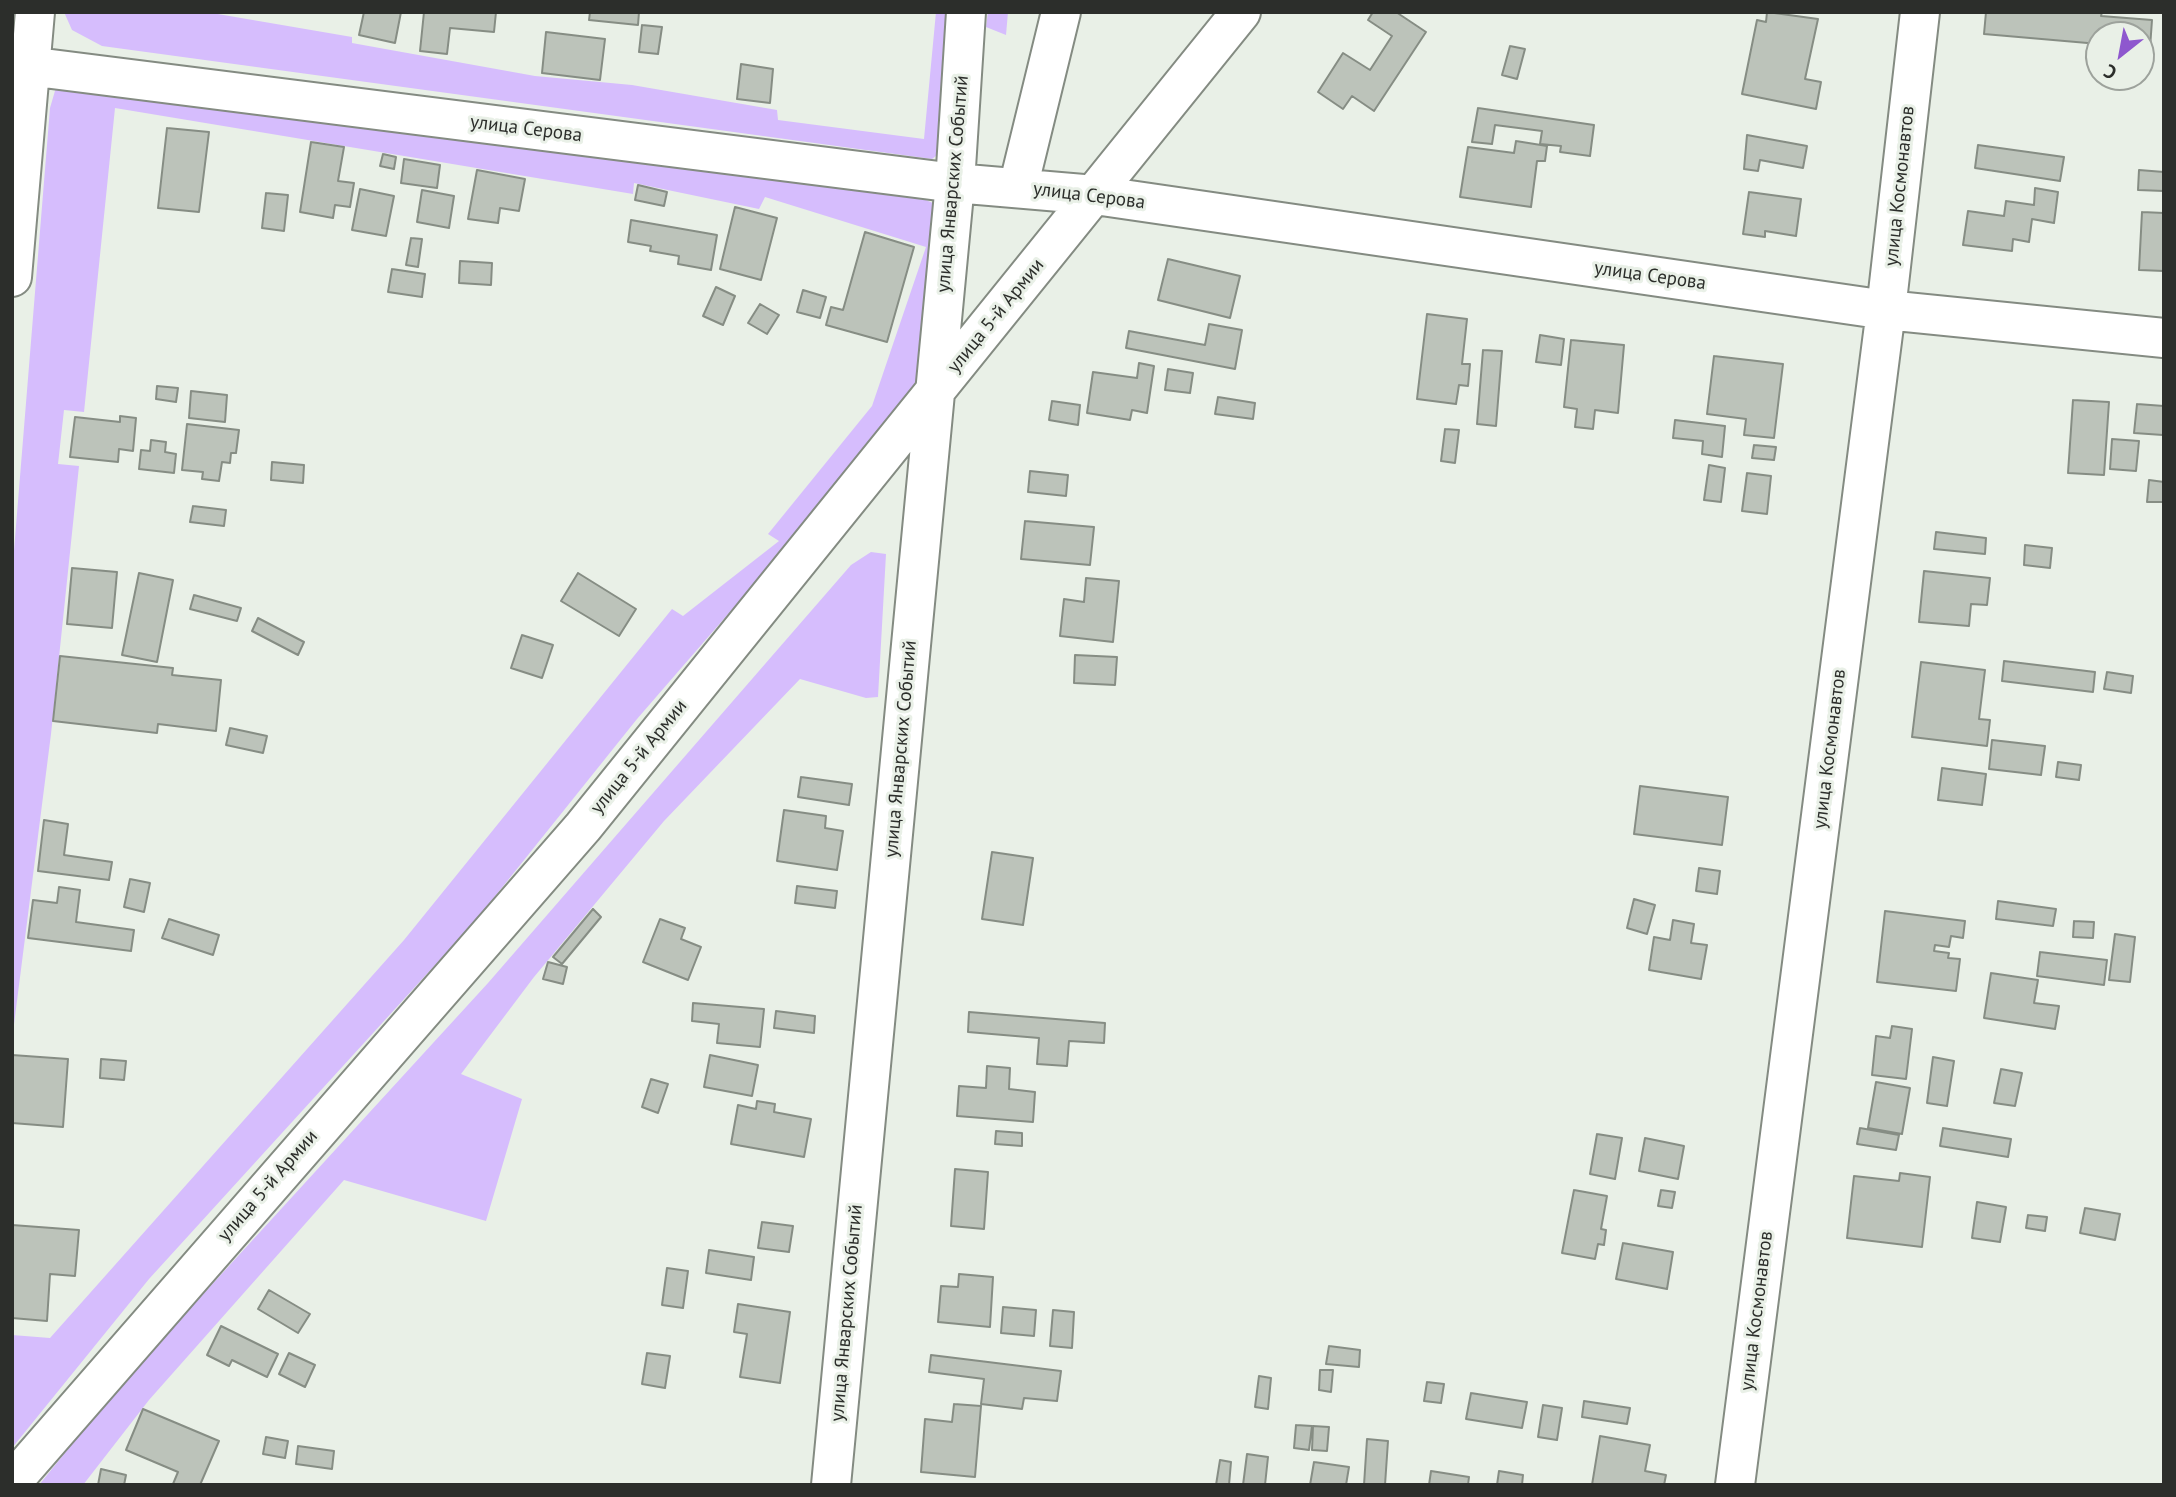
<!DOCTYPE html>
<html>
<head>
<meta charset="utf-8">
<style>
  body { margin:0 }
  #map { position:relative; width:2176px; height:1497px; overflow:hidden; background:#e9f0e7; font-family:"PT Sans",sans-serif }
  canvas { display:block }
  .frame { position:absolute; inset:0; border:14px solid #2c2e2b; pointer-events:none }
  .north { position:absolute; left:2085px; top:21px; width:70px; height:70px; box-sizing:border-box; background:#e9f0e7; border:2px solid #9da29c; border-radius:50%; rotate:211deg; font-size:19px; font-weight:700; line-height:28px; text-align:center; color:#2c2e2b }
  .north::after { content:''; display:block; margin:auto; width:24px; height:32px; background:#8e57ce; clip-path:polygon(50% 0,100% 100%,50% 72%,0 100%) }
</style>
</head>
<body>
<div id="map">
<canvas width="2176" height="1497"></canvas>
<div class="frame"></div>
<div class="north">С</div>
</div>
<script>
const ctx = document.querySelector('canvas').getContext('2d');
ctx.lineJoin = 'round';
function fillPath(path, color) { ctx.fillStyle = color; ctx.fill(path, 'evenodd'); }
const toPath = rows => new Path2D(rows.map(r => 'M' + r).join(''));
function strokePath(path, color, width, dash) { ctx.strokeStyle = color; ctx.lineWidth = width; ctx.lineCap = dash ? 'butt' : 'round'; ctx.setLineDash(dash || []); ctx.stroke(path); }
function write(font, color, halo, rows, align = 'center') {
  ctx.font = font + ' "PT Sans",sans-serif'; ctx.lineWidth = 6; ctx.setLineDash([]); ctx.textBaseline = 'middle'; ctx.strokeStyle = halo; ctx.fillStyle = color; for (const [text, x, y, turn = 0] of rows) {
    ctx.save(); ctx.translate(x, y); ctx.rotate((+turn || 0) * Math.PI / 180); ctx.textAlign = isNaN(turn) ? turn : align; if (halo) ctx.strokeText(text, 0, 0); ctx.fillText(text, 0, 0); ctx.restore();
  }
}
const green = toPath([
  [64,12,206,12,352,37,352,43,535,76,632,85,777,110,778,120,924,139,936,12,956,12,941,152,932,159,102,46,72,30],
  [988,12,1008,12,1006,35,986,27],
  [57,84,926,200,944,208,932,347,906,401,794,538,637,719,476,920,149,1279,12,1448,12,1335,50,1338,404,940,672,609,683,616,779,541,768,534,872,406,926,247,765,197,759,209,634,183,633,194,115,108,84,412,64,410,58,464,79,466,51,734,12,1040,12,575,50,108],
  [871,552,886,554,878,697,866,698,800,679,664,821,534,977,461,1074,522,1099,486,1221,344,1180,149,1400,83,1485,39,1485,119,1386,488,983,851,565]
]);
const building = toPath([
  [364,12,401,12,395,43,359,35,364,12],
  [424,12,496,12,494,32,450,28,447,54,420,51,424,12],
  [590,12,639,12,638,25,589,20,590,12],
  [1373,12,1396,12,1426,32,1374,111,1352,96,1343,109,1318,92,1343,53,1370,70,1392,36,1368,20,1373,12],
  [1767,12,1818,19,1805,79,1821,82,1816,109,1742,94,1757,20,1766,22,1767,12],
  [1986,12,2102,12,2101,16,2152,20,2150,48,2141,47,2141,35,2099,35,2099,44,1984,34,1986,12],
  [642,25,662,27,658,54,639,52,642,25],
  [546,32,605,39,600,80,542,73,546,32],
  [1510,46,1525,49,1517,79,1502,75,1510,46],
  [741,64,773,69,770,103,737,99,741,64],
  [1478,108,1594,125,1590,156,1560,152,1561,146,1540,144,1542,131,1495,125,1492,144,1472,142,1478,108],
  [167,128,209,132,199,212,158,208,167,128],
  [1747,135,1807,146,1803,168,1760,160,1758,171,1744,169,1747,135],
  [1516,141,1547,146,1545,161,1537,161,1531,207,1460,197,1468,147,1514,153,1516,141],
  [311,142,344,147,338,181,354,183,350,207,335,205,333,218,300,212,311,142],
  [1978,145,2064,157,2060,181,1975,168,1978,145],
  [383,154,396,157,394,169,380,166,383,154],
  [404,159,440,165,437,188,401,183,404,159],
  [477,170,525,179,519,211,500,208,498,223,468,219,477,170],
  [2139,170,2164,172,2164,191,2138,190,2139,170],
  [638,185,667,192,664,206,635,200,638,185],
  [2035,188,2058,192,2054,223,2032,219,2029,242,2013,239,2012,251,1963,245,1968,211,2004,216,2006,201,2034,205,2035,188],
  [360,189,394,196,386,236,352,230,360,189],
  [422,190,454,196,449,228,417,222,422,190],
  [1749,192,1801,199,1796,236,1765,231,1765,237,1743,234,1749,192],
  [266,193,288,195,284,231,262,228,266,193],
  [735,207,777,218,761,280,720,269,735,207],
  [2142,212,2164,213,2164,271,2139,270,2142,212],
  [631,220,717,235,711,270,678,264,679,256,650,251,651,246,628,242,631,220],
  [865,232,914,247,887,342,826,325,831,307,843,310,865,232],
  [411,238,422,239,418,267,406,265,411,238],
  [1168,259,1240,276,1230,318,1158,300,1168,259],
  [460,261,492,263,491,285,459,283,460,261],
  [392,269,425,274,422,297,388,292,392,269],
  [716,287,735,296,723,325,703,316,716,287],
  [803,290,826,297,820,318,797,312,803,290],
  [760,304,779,315,767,334,748,323,760,304],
  [1427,314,1467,319,1462,364,1470,364,1468,386,1459,385,1456,404,1417,399,1427,314],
  [1209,324,1242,330,1235,369,1126,348,1129,331,1205,345,1209,324],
  [1540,335,1564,339,1561,365,1536,362,1540,335],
  [1571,340,1624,345,1618,413,1595,410,1593,429,1575,427,1577,409,1564,407,1571,340],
  [1483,350,1502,351,1496,426,1477,424,1483,350],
  [1714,356,1783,364,1774,438,1744,435,1746,419,1707,414,1714,356],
  [1139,363,1154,366,1147,413,1132,410,1130,420,1087,413,1093,372,1137,378,1139,363],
  [1168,369,1193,373,1190,393,1165,390,1168,369],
  [157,386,178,388,176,402,156,399,157,386],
  [191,391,227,395,225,422,189,418,191,391],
  [1218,397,1255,403,1253,419,1215,414,1218,397],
  [2073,400,2109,402,2104,475,2068,473,2073,400],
  [1052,401,1080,405,1078,425,1049,420,1052,401],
  [2137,404,2164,406,2163,435,2134,433,2137,404],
  [120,416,136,418,133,451,119,449,118,462,70,457,75,417,120,422,120,416],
  [1675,420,1725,426,1722,457,1702,454,1703,441,1673,438,1675,420],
  [187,424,239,430,236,453,231,453,230,463,222,462,219,481,202,479,203,472,182,470,187,424],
  [1445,429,1459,430,1455,463,1441,461,1445,429],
  [2112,439,2139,441,2136,471,2110,469,2112,439],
  [151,440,166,442,165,452,176,454,174,473,139,469,141,450,150,451,151,440],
  [1754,445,1776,447,1774,460,1752,458,1754,445],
  [272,462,304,465,303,483,271,480,272,462],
  [1709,465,1725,468,1721,502,1704,500,1709,465],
  [1030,471,1068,475,1066,496,1028,492,1030,471],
  [1747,473,1771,476,1767,514,1742,511,1747,473],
  [2149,480,2164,482,2164,502,2147,502,2149,480],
  [193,506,226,510,224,526,190,522,193,506],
  [1025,521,1094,527,1090,565,1021,559,1025,521],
  [1936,532,1986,538,1985,554,1934,549,1936,532],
  [2025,545,2052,548,2050,568,2024,565,2025,545],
  [72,568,117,572,112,628,67,624,72,568],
  [1924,571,1990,578,1987,605,1971,604,1969,626,1919,622,1924,571],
  [139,573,173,580,157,662,122,655,139,573],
  [578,573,636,609,619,636,561,601,578,573],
  [1086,578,1119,581,1113,642,1060,636,1064,599,1084,602,1086,578],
  [194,595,241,608,237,621,190,609,194,595],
  [258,618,304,642,298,655,252,631,258,618],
  [522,635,553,645,542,678,511,668,522,635],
  [1075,655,1117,657,1115,685,1074,683,1075,655],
  [60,656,173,668,172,675,221,680,216,731,158,724,157,733,53,721,60,656],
  [2004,661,2095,672,2093,692,2002,681,2004,661],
  [1921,662,1985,670,1979,719,1990,720,1987,746,1912,737,1921,662],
  [2107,672,2133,676,2131,693,2104,689,2107,672],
  [230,728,267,736,263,753,226,745,230,728],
  [1992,740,2045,746,2041,775,1989,769,1992,740],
  [2058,762,2081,765,2079,780,2056,777,2058,762],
  [1942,768,1986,774,1982,805,1938,800,1942,768],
  [801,777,852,784,849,805,798,797,801,777],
  [1640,786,1728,797,1722,845,1634,834,1640,786],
  [784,810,826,816,825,828,843,831,837,870,777,861,784,810],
  [44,820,68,824,64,855,112,862,109,880,38,871,44,820],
  [992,852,1033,858,1023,925,982,919,992,852],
  [1699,868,1720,871,1717,894,1696,891,1699,868],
  [130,879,150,883,144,912,124,907,130,879],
  [797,886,837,891,835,908,795,903,797,886],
  [59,887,80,890,76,922,134,930,131,951,28,938,33,900,57,903,59,887],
  [1634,899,1655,905,1647,934,1627,928,1634,899],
  [1998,901,2056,909,2053,926,1996,919,1998,901],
  [593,909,601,917,562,964,553,957,593,909],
  [1885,911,1965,921,1963,938,1951,936,1949,947,1935,945,1934,951,1949,953,1948,958,1960,959,1956,991,1877,982,1885,911],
  [169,919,219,935,213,955,162,938,169,919],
  [660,919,685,928,681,939,701,947,688,980,643,962,660,919],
  [1673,920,1694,924,1691,943,1707,945,1701,979,1649,970,1654,937,1670,940,1673,920],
  [2074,921,2094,922,2093,938,2073,937,2074,921],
  [2115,934,2135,937,2130,982,2109,980,2115,934],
  [2040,952,2107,960,2104,985,2037,976,2040,952],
  [548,962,567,967,563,984,543,979,548,962],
  [1991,973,2038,980,2034,1003,2059,1006,2055,1029,1984,1018,1991,973],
  [693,1003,764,1009,760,1047,717,1043,719,1024,692,1021,693,1003],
  [776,1011,815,1016,814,1033,774,1028,776,1011],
  [969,1012,1105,1023,1104,1043,1069,1041,1067,1066,1037,1064,1039,1038,968,1032,969,1012],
  [1892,1026,1912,1029,1906,1079,1872,1075,1876,1036,1890,1038,1892,1026],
  [12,1055,68,1059,63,1127,12,1123,12,1055],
  [710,1055,758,1065,752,1096,704,1087,710,1055],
  [1933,1057,1954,1061,1947,1106,1927,1103,1933,1057],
  [101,1059,126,1061,124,1080,100,1078,101,1059],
  [987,1066,1010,1068,1009,1089,1035,1092,1033,1122,957,1116,959,1086,986,1088,987,1066],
  [2001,1069,2022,1073,2015,1106,1994,1103,2001,1069],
  [651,1079,668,1084,658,1113,642,1107,651,1079],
  [1876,1082,1910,1088,1902,1134,1868,1128,1876,1082],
  [757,1101,775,1104,774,1112,811,1119,804,1157,731,1144,738,1105,756,1109,757,1101],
  [1860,1128,1899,1135,1896,1150,1857,1144,1860,1128],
  [1943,1128,2011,1139,2008,1157,1940,1146,1943,1128],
  [996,1131,1022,1133,1022,1146,995,1144,996,1131],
  [1597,1134,1622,1138,1615,1179,1590,1174,1597,1134],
  [1645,1138,1684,1146,1678,1179,1639,1171,1645,1138],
  [955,1169,988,1172,984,1229,951,1226,955,1169],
  [1900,1173,1930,1177,1922,1247,1847,1238,1854,1176,1899,1181,1900,1173],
  [1574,1190,1607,1196,1601,1229,1606,1230,1604,1245,1598,1244,1595,1259,1562,1253,1574,1190],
  [1661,1190,1675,1192,1672,1208,1658,1206,1661,1190],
  [1977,1202,2006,1207,2000,1242,1972,1238,1977,1202],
  [2085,1208,2120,1214,2115,1240,2080,1233,2085,1208],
  [2028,1215,2047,1217,2045,1231,2026,1228,2028,1215],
  [762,1222,793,1226,789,1252,758,1248,762,1222],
  [12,1225,79,1230,75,1276,50,1274,47,1321,12,1318,12,1225],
  [1623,1243,1673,1252,1667,1289,1616,1279,1623,1243],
  [709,1250,754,1257,751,1280,706,1273,709,1250],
  [667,1268,688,1271,683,1308,662,1305,667,1268],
  [959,1274,993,1277,990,1327,938,1322,941,1286,958,1287,959,1274],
  [269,1290,310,1314,298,1333,258,1309,269,1290],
  [738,1304,790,1312,780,1383,740,1377,747,1334,734,1332,738,1304],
  [1003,1307,1036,1310,1034,1336,1001,1333,1003,1307],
  [1053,1310,1074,1312,1072,1348,1050,1346,1053,1310],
  [221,1326,278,1354,267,1377,232,1360,229,1366,207,1355,221,1326],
  [1329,1346,1360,1350,1359,1367,1326,1364,1329,1346],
  [289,1353,315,1365,305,1387,279,1374,289,1353],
  [647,1353,670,1356,665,1388,642,1384,647,1353],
  [931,1355,1061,1371,1057,1401,1024,1398,1022,1409,981,1404,984,1379,929,1372,931,1355],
  [1320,1370,1333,1370,1331,1392,1319,1390,1320,1370],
  [1259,1376,1271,1378,1268,1409,1255,1407,1259,1376],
  [1427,1382,1444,1384,1441,1403,1424,1401,1427,1382],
  [1471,1393,1527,1402,1522,1428,1466,1419,1471,1393],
  [1584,1401,1630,1408,1627,1424,1582,1417,1584,1401],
  [954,1404,981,1406,975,1477,921,1472,925,1419,952,1422,954,1404],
  [1543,1405,1562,1408,1557,1440,1538,1437,1543,1405],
  [143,1409,219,1441,200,1485,173,1484,178,1472,126,1450,143,1409],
  [1296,1425,1312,1426,1309,1450,1294,1448,1296,1425],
  [1313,1426,1329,1427,1327,1451,1312,1450,1313,1426],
  [1600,1436,1650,1445,1645,1471,1666,1475,1664,1485,1592,1485,1600,1436],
  [266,1437,288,1441,285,1458,263,1454,266,1437],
  [1367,1439,1388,1441,1385,1485,1364,1485,1367,1439],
  [298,1446,334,1451,332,1469,296,1464,298,1446],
  [1247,1454,1268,1457,1265,1485,1243,1485,1247,1454],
  [1220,1460,1231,1462,1229,1485,1216,1485,1220,1460],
  [1314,1462,1349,1467,1346,1485,1310,1485,1314,1462],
  [101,1469,126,1475,124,1485,98,1485,101,1469],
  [1431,1471,1469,1477,1468,1485,1429,1485,1431,1471],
  [1499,1471,1523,1475,1522,1485,1497,1485,1499,1471]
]);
const minor = toPath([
  [12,64,955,183,1095,195,1886,310,2164,338],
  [1018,188,1061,12],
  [12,277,35,12],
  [12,1482,583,827,1241,12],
  [831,1485,955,183,966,12],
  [1735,1485,1886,310,1920,12]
]);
const streetNames = [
  ["улица Серова",526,129,7],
  ["улица Январских Событий",953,184,-85],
  ["улица Космонавтов",1900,186,-84],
  ["улица Серова",1089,196,7],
  ["улица Серова",1650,276,8],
  ["улица 5-й Армии",996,316,-51],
  ["улица Январских Событий",901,749,-85],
  ["улица Космонавтов",1830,749,-83],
  ["улица 5-й Армии",639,757,-51],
  ["улица 5-й Армии",268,1186,-49],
  ["улица Космонавтов",1757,1311,-83],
  ["улица Январских Событий",847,1313,-85]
];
fillPath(green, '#d6bdfd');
fillPath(building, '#bcc3ba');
strokePath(building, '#868d84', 2);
strokePath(minor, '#848b82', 42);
strokePath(minor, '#fff', 38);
write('19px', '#2c2e2b', '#e9f0e7', streetNames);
</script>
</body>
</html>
